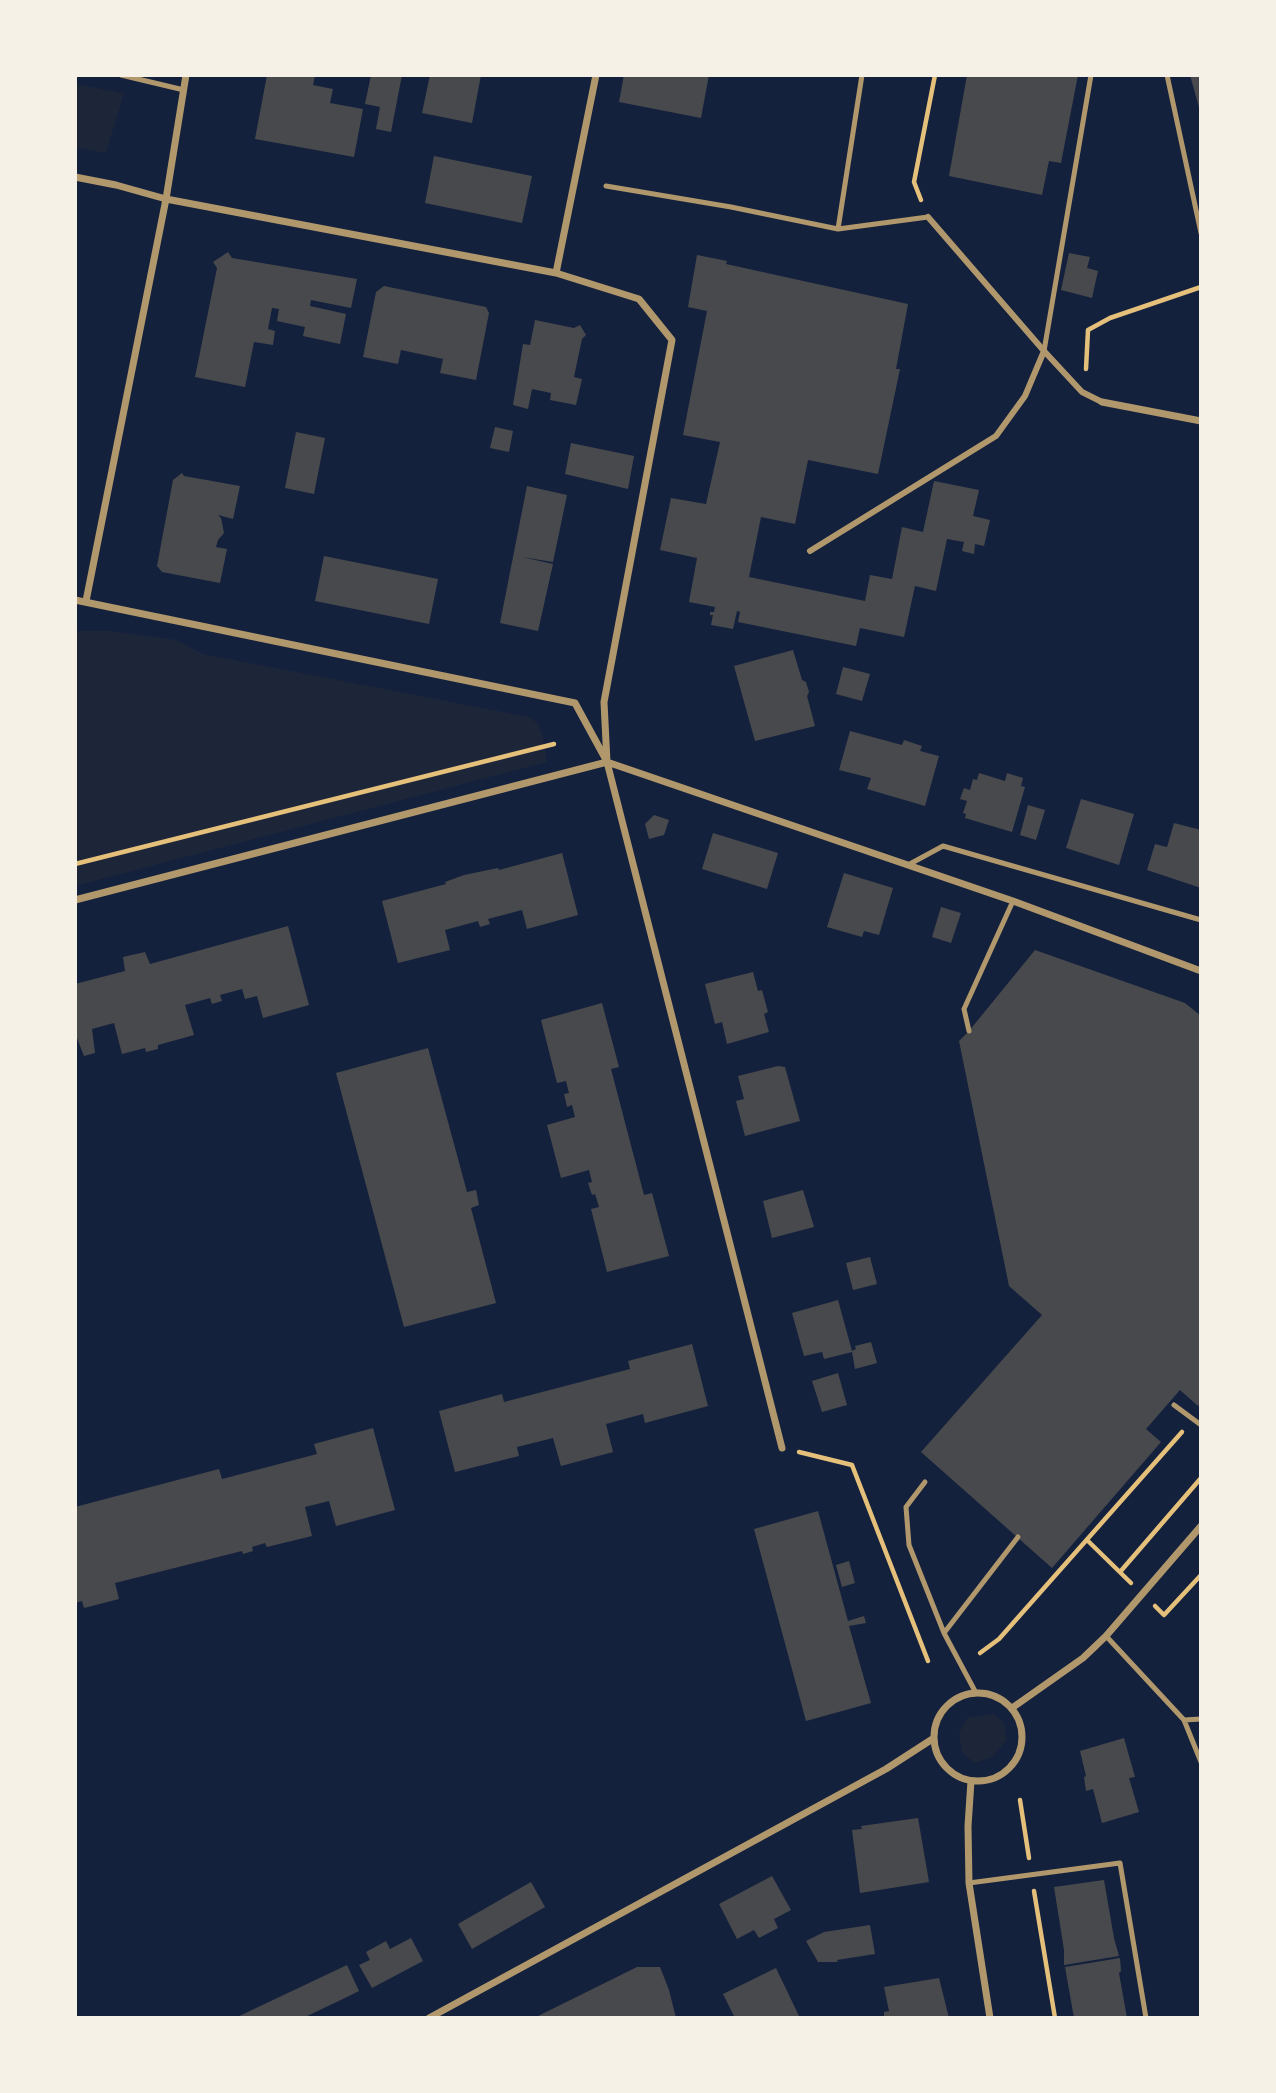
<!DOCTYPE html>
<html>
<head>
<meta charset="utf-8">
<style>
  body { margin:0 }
  #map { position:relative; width:1276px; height:2093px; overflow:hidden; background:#14213d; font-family:"Space Grotesk",sans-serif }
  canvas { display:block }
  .frame { position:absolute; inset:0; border:77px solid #f6f1e7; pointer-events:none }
</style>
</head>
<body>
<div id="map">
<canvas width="1276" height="2093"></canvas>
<div class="frame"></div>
</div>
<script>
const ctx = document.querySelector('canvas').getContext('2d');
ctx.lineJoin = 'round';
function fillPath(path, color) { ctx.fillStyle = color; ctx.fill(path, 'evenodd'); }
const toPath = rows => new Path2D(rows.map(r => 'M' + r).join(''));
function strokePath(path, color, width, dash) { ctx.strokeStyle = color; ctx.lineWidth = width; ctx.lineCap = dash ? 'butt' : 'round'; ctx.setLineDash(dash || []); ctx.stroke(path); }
const green = toPath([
  [75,84,124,93,106,153,75,147],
  [75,631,111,631,176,640,203,654,529,717,537,723,542,733,547,762,75,886],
  [994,1714,1004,1723,1007,1740,992,1757,975,1763,962,1753,959,1733,967,1718]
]);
const building = toPath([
  [267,75,315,75,313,85,333,89,330,103,363,109,354,157,255,139],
  [371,75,402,75,391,132,376,129,380,107,365,104],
  [430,75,481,75,472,123,422,113],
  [624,75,709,75,701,118,619,102],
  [967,75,1078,75,1061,163,1049,161,1042,195,949,176],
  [1190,75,1201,75,1201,111,1200,111],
  [434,156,532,176,522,223,425,203],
  [228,252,232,258,357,279,351,308,311,300,310,306,346,314,340,344,303,336,305,327,277,321,279,309,272,308,268,329,275,331,273,345,254,342,245,387,195,377,217,268,213,262],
  [1069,253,1090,257,1087,268,1098,271,1092,298,1061,290],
  [697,255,727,261,726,264,908,304,896,369,900,369,878,474,808,460,795,524,761,517,749,577,865,601,870,575,892,579,902,527,923,532,934,481,979,490,973,516,990,520,984,546,975,544,974,554,962,551,964,542,947,539,936,591,915,586,904,637,860,628,856,646,738,622,740,612,737,611,733,629,711,625,713,615,710,615,710,612,714,612,715,607,689,602,697,558,660,550,671,498,706,504,720,442,683,435,707,311,688,307],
  [384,286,486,307,489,313,476,380,440,373,443,359,401,350,398,364,363,357,376,292],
  [535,320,574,328,580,325,586,335,582,339,574,377,582,379,576,405,550,400,551,393,532,389,528,409,513,405,523,344,530,345],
  [495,427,513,431,509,452,490,448],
  [296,432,325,438,314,494,285,488],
  [571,443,634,456,628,489,565,474],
  [182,473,184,476,240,486,233,519,218,515,221,518,224,533,218,540,216,547,227,549,220,583,162,572,157,566,173,480],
  [527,486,567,495,553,562,522,557,553,564,538,631,500,623],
  [324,556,438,579,429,624,315,601],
  [793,650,802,680,806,682,809,692,807,696,815,726,755,741,734,666],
  [843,667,870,674,862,701,836,694],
  [850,731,902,745,904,740,922,746,920,751,939,756,925,806,867,789,871,778,839,770],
  [979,773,1005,781,1007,773,1023,778,1021,786,1025,787,1012,832,965,818,966,814,963,813,967,801,960,799,964,788,970,790,973,779,977,780],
  [1081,799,1134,814,1119,865,1066,848],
  [1028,805,1045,810,1036,840,1020,835],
  [654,815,669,820,664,835,649,839,645,824],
  [1174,823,1201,830,1201,888,1147,870,1155,844,1167,847],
  [713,833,778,853,767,889,702,869],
  [562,853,578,915,527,929,522,910,488,919,490,924,480,927,478,921,445,930,450,950,398,963,382,901,446,884,445,882,464,875,498,868,499,870],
  [844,873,893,888,879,935,864,931,862,937,827,927],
  [941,907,961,913,951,943,932,937],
  [288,926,309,1005,263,1018,257,996,245,999,242,989,220,995,222,1001,212,1004,210,998,185,1005,194,1035,158,1045,158,1049,146,1052,145,1048,122,1054,114,1023,92,1029,95,1053,84,1056,75,1033,75,984,125,971,123,957,145,952,150,964],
  [1035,950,1185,1003,1201,1016,1201,1402,1198,1406,1180,1390,1146,1429,1161,1442,1052,1568,921,1452,1042,1315,1009,1286,959,1041,969,1031],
  [753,972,758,991,762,990,768,1012,764,1014,769,1032,727,1044,722,1022,715,1024,705,984],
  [602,1003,619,1067,611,1069,644,1195,652,1193,669,1256,607,1272,591,1209,599,1207,595,1194,592,1195,588,1183,592,1182,589,1170,561,1178,547,1125,575,1117,572,1105,567,1107,564,1094,569,1093,566,1081,557,1083,541,1020],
  [428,1048,467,1192,476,1190,479,1205,471,1208,496,1303,404,1327,336,1073],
  [778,1066,785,1067,800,1121,745,1136,736,1101,744,1099,738,1076],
  [803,1190,814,1227,772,1238,763,1201],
  [870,1257,877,1284,853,1290,846,1263],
  [838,1300,852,1351,856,1349,855,1346,871,1342,877,1363,855,1369,852,1352,824,1359,822,1352,804,1356,792,1313],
  [692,1344,708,1406,645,1423,643,1414,606,1424,613,1452,561,1466,553,1438,517,1447,519,1456,455,1472,439,1411,502,1394,504,1402,630,1369,628,1361],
  [838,1373,847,1405,822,1412,812,1381],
  [373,1428,395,1510,336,1526,329,1501,305,1507,312,1536,267,1547,265,1543,252,1547,253,1551,243,1554,242,1551,115,1583,119,1599,84,1608,82,1601,75,1603,75,1507,219,1469,222,1479,317,1454,314,1444],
  [818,1511,848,1621,864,1616,866,1623,849,1626,871,1703,806,1721,754,1529],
  [849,1561,855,1583,842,1587,836,1565],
  [1124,1738,1135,1777,1129,1778,1139,1812,1102,1823,1093,1789,1086,1791,1084,1777,1086,1776,1080,1751],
  [918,1818,929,1882,860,1893,852,1830,862,1829,861,1826],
  [772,1876,791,1910,774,1919,778,1928,759,1938,754,1930,737,1939,719,1904],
  [1104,1880,1114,1938,1119,1956,1064,1965,1064,1950,1054,1887],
  [531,1882,545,1907,472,1949,458,1924],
  [870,1925,875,1954,837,1960,838,1962,818,1962,806,1941,824,1932],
  [411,1938,423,1961,372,1988,359,1965,370,1960,366,1952,386,1941,390,1949],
  [1120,1958,1121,1971,1119,1973,1127,2018,1074,2018,1065,1967],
  [347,1965,359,1991,347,1997,303,2018,235,2018],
  [637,1967,660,1967,669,1990,676,2018,534,2018],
  [776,1968,800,2018,735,2018,723,1994],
  [939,1978,949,2018,884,2018,884,2012,889,2011,884,1987]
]);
const path = toPath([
  [921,200,914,182,935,75],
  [1086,369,1088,330,1110,318,1201,287],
  [75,864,554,744],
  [799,1452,852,1465,928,1661],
  [1087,1540,1131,1583],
  [1120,1572,1201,1478],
  [1155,1606,1164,1615,1201,1575],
  [980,1653,999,1639,1182,1432],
  [1020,1800,1029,1858],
  [1034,1891,1055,2018]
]);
const service = toPath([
  [121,75,184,90],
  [1167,75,1201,233],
  [606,186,731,207,838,229,928,217],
  [838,229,862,75],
  [1044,351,1091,75],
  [908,865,943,846,1201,920],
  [969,1031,964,1009,1013,901],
  [1174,1405,1201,1425],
  [925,1482,906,1507,909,1545,944,1633],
  [1106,1636,1184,1720,1201,1762],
  [976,1693,944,1633,1018,1537],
  [1184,1720,1201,1719],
  [969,1883,1120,1863,1146,2018]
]);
const pedestrian = toPath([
  [928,217,1044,351,1082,392,1102,402],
  [810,551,996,436,1025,396,1044,351]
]);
const minor = toPath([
  [75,177,116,185,166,199,556,273,639,299,672,340,604,702,607,762,782,1448],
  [556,273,596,75],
  [1102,402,1201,421],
  [75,600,575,703,605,758],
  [86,601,166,199,186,75],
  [607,762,1013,901,1201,971],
  [75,900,607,762],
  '934 1737a44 44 0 1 1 88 0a44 44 0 1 1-88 0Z',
  [1012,1708,1083,1658,1106,1636,1201,1526],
  [971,1781,968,1826,969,1883,990,2018],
  [429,2018,886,1769,934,1738]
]);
fillPath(green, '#1d2539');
fillPath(building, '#48494c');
strokePath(path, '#e5c07b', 4.5);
strokePath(service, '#b1986c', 5);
strokePath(pedestrian, '#b1986c', 6);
strokePath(minor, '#b1986c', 7);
</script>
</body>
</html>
